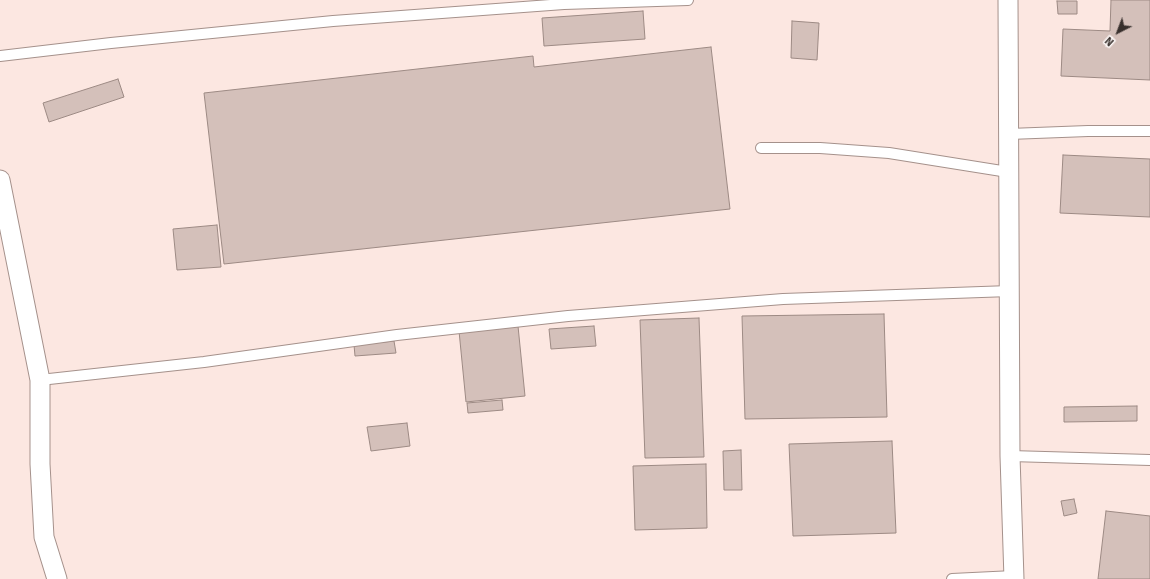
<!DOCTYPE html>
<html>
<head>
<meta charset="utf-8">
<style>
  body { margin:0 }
  #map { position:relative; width:1150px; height:579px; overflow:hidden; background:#fce7e1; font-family:Signika,sans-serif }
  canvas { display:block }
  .north { position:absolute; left:1098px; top:12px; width:40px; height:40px; -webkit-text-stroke:3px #fdf8f7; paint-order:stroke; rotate:222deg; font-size:11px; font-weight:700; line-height:16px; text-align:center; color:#38302d }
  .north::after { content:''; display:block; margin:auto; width:14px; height:18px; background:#38302d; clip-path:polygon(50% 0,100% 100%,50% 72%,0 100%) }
</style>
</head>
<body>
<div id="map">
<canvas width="1150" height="579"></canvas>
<div class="north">N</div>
</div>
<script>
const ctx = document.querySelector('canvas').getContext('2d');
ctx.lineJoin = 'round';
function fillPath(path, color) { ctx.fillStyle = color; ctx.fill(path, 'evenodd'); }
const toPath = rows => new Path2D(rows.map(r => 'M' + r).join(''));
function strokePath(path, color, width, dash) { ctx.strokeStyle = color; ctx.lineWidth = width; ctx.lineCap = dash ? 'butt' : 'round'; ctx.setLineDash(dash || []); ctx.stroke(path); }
const building = toPath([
  [1111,0,1150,0,1150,80,1061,76,1063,29,1110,31,1111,0],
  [1057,1,1077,1,1077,14,1058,14,1057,1],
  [643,11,645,39,544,46,542,18,643,11],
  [792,21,819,23,817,60,791,58,792,21],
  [711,47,730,209,224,264,204,93,533,56,534,67,711,47],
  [118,79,124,97,49,122,43,103,118,79],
  [1063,155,1150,159,1150,217,1060,213,1063,155],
  [217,225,221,267,177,270,173,229,217,225],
  [884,314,887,417,745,419,742,316,884,314],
  [699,318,704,457,645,458,640,320,699,318],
  [518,326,525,396,466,402,459,331,518,326],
  [594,326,596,346,551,349,549,329,594,326],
  [394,341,396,353,355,356,354,345,394,341],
  [502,400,503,410,468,413,467,403,502,400],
  [1137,406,1137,421,1064,422,1064,407,1137,406],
  [407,423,410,446,371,451,367,427,407,423],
  [892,441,896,533,793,536,789,444,892,441],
  [741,450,742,490,724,490,723,451,741,450],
  [706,464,707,528,635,530,633,466,706,464],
  [1074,499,1077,513,1064,516,1061,501,1074,499],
  [1106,511,1150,516,1150,579,1098,579,1106,511]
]);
const lane = toPath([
  [0,56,111,43,333,21,564,4,688,0],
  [1009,134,1088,131,1150,131],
  [761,148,820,148,889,153,1008,172],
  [40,380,204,362,397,335,568,316,783,299,1010,291],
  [1010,456,1150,460],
  [952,579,1014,576]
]);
const street = toPath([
  [1008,0,1010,456,1014,579],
  [0,180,40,380,40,464,44,537,57,579]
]);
fillPath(building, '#d4c0ba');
strokePath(building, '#9d8a84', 1);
strokePath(lane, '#a5918b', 12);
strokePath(street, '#a5918b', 21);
strokePath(lane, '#fff', 10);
strokePath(street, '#fff', 19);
</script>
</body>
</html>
